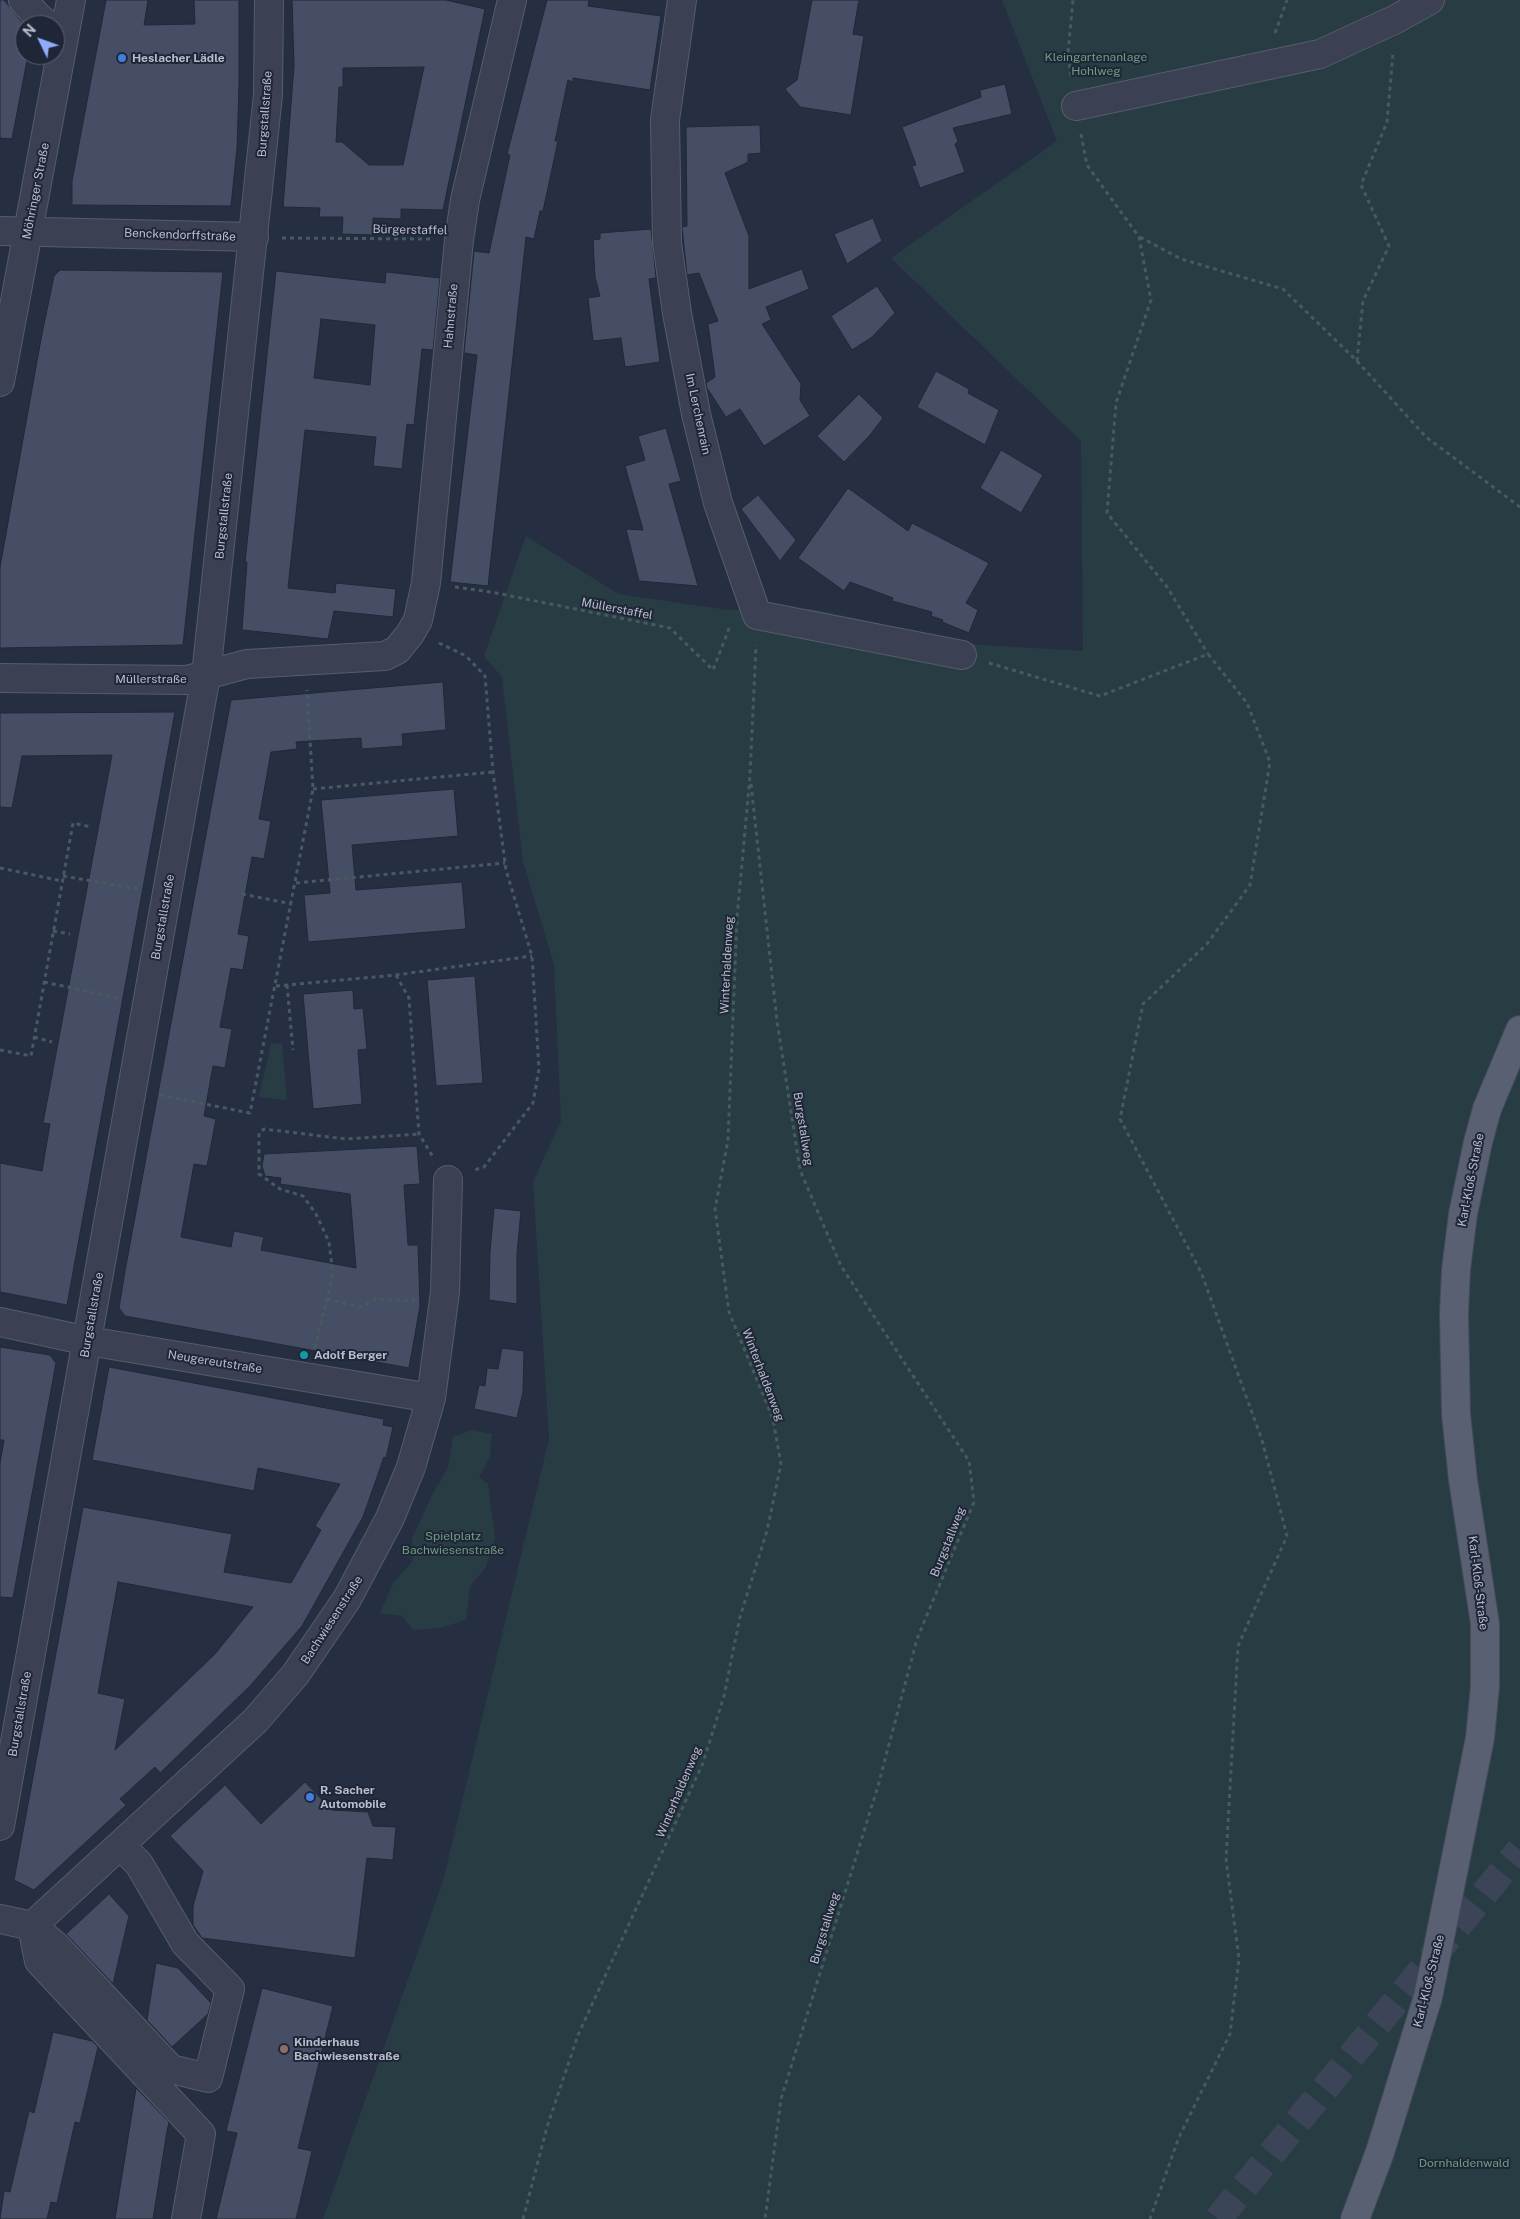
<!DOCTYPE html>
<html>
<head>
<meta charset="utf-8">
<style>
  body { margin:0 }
  #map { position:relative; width:1520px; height:2219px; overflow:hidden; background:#262f42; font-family:"Public Sans",sans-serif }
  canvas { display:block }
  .north { position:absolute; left:15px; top:15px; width:50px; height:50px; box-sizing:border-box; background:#1f2637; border:1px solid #5c6273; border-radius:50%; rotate:312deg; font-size:14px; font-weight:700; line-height:20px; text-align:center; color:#b8bdcc }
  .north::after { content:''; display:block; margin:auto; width:18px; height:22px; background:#8fabf9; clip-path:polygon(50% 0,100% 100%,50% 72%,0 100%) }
</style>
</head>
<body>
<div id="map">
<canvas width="1520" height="2219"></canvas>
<div class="north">N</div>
</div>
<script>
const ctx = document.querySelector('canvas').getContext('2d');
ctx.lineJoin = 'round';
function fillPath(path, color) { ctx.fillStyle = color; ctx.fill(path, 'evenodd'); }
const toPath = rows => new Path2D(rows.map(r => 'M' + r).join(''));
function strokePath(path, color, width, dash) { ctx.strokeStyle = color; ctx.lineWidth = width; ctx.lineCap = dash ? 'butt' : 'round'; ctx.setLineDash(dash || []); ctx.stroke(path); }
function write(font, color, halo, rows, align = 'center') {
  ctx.font = font + ' "Public Sans",sans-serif'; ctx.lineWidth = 4; ctx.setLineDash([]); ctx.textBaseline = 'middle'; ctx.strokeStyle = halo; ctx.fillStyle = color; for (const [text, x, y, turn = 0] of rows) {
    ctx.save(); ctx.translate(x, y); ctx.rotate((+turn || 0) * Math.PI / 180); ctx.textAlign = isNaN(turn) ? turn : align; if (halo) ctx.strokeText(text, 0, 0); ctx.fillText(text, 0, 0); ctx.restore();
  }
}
const green = toPath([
  [1002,0,1520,0,1520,2219,323,2219,443,1881,549,1439,533,1182,561,1121,554,965,523,861,502,677,484,656,526,536,618,594,728,610,812,609,980,645,1083,651,1081,441,891,258,1057,141],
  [282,1043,287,1100,259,1097,271,1044],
  [472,1430,492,1434,490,1456,479,1477,488,1484,495,1537,486,1567,470,1586,466,1620,439,1628,413,1630,402,1616,380,1613,393,1583,413,1561,412,1539,433,1493,448,1468,453,1437]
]);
const building = toPath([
  [0,0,4,0,25,26,25,55,28,55,12,139,0,138,0,0],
  [106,0,148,0,144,25,195,24,194,0,239,0,239,85,237,148,231,206,72,205,72,181,106,0],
  [292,0,446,0,485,9,443,210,401,209,401,219,373,218,373,235,342,234,343,217,319,217,320,208,283,207,294,66,292,0],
  [424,67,403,165,369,165,342,142,336,142,339,87,343,87,343,68,424,67],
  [547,0,589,0,588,6,661,16,650,90,573,78,573,82,568,80,555,141,558,141,543,211,540,211,534,239,526,237,488,586,450,582,477,355,464,353,474,251,489,253,510,155,507,154,547,0],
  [812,0,859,0,853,34,864,36,851,115,800,107,785,89,797,80,812,0],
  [1005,84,1012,114,953,128,958,141,955,144,965,172,920,188,912,166,916,165,902,127,981,97,980,90,1005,84],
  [760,125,761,153,748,154,748,162,725,173,749,236,749,289,802,269,809,289,766,307,771,320,762,324,801,384,800,400,810,416,764,446,740,409,726,417,707,388,706,383,715,377,708,324,718,321,699,273,687,275,682,227,687,226,686,127,760,125],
  [873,218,882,241,847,264,834,234,873,218],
  [651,229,656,278,649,279,660,362,625,367,621,338,593,341,588,298,600,296,595,277,593,240,600,239,600,233,651,229],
  [60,270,223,272,183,645,0,648,0,567,41,339,54,276,60,270],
  [276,271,385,283,386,272,440,278,433,350,422,349,414,425,407,424,402,469,373,466,376,437,305,430,288,588,335,593,336,583,396,589,393,617,334,611,328,639,242,630,247,562,245,562,276,271],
  [321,319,375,325,370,385,314,378,321,319],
  [877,286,895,313,872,337,852,350,831,316,877,286],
  [936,371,969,389,968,393,999,410,985,445,917,407,936,371],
  [859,394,883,418,870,435,844,462,817,436,859,394],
  [666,428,681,481,669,484,698,586,639,581,626,529,643,530,625,466,645,460,638,436,666,428],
  [1001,450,1043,475,1021,513,980,488,1001,450],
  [848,488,908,531,912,523,989,563,966,603,978,610,969,633,942,622,943,620,931,616,932,612,892,601,893,598,850,582,844,591,798,558,848,488],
  [758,495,796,540,780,561,741,509,758,495],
  [443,682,446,730,402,734,403,746,362,749,361,738,296,742,297,749,271,752,259,819,271,821,264,859,252,857,238,934,249,936,243,970,231,968,220,1027,232,1029,225,1068,213,1066,204,1116,216,1119,207,1166,194,1164,181,1237,231,1247,234,1231,264,1237,261,1250,356,1268,350,1194,280,1184,281,1178,265,1176,262,1166,264,1154,417,1146,420,1184,404,1185,408,1245,418,1245,420,1306,409,1368,125,1316,119,1308,125,1271,231,700,443,682],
  [175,712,67,1305,0,1292,0,1163,42,1171,50,1124,43,1123,112,755,22,756,12,808,0,807,0,713,175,712],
  [454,789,458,836,352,845,356,890,462,882,466,929,308,942,304,895,330,893,321,800,454,789],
  [475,976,483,1083,436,1086,427,980,475,976],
  [353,990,354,1009,363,1008,367,1049,358,1050,362,1104,313,1109,303,994,353,990],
  [494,1208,521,1211,517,1253,517,1304,489,1300,490,1252,494,1208],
  [0,1347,50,1355,56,1363,13,1598,0,1597,0,1463,4,1440,0,1440,0,1347],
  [502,1348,524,1351,523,1392,517,1418,474,1409,479,1385,485,1386,487,1368,498,1369,502,1348],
  [109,1367,384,1419,383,1425,393,1427,386,1458,384,1457,363,1517,302,1626,250,1686,160,1773,155,1767,120,1799,126,1805,34,1890,14,1880,83,1507,232,1534,224,1572,291,1583,321,1530,315,1526,340,1484,258,1468,254,1491,92,1460,109,1367],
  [118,1582,253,1607,215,1654,115,1750,125,1699,98,1693,118,1582],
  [305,1782,332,1810,368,1812,373,1826,396,1827,393,1860,367,1858,355,1958,202,1938,193,1925,193,1906,203,1871,170,1836,225,1785,261,1824,305,1782],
  [109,1894,129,1916,113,1984,66,1934,109,1894],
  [156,1963,178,1968,211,2003,208,2014,172,2047,147,2020,156,1963],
  [262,1988,333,2006,298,2148,312,2151,296,2219,216,2219,237,2133,226,2131,262,1988],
  [53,2032,92,2041,98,2047,80,2123,75,2122,57,2203,51,2202,47,2219,0,2219,4,2191,10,2192,29,2111,34,2113,53,2032],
  [136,2088,169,2122,167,2131,153,2219,115,2219,136,2088]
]);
const majorTunnel = toPath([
  [1218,2219,1520,1850]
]);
const path = toPath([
  [1275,33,1287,0],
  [1071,76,1068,53,1073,0],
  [1081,134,1087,165,1139,237,1151,300,1116,403,1107,513,1167,587,1208,654],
  [1140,237,1181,259,1283,289,1357,361,1363,301,1389,246,1361,185,1387,122,1393,53],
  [282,238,430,239],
  [1357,361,1426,437,1520,507],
  [455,587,491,592,670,628,713,670,730,626],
  [439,643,466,656,485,676,493,772,506,870,532,956,539,1069,533,1103,484,1167,474,1170],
  [989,663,1100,696,1208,654,1247,703,1270,762,1250,885,1207,944,1143,1004,1120,1119,1201,1272,1262,1440,1287,1536,1238,1646,1226,1859,1239,1959,1230,2034,1179,2137,1150,2219],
  [751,784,777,1021,800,1170,841,1266,969,1461,974,1502,917,1639,878,1786,781,2099,765,2219],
  [313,789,493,772],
  [0,868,62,881],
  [63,876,138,889],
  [296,883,505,863],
  [242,894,292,904],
  [53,931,70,934],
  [396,975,409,998,419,1134,433,1157],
  [44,982,119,998],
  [287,985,293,1050],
  [276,986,396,975,532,956],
  [34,1037,52,1042],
  [0,1050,31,1056,73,823,91,827],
  [160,1095,250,1113,313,789,307,690],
  [327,1299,360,1307,376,1299,415,1301],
  [315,1348,333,1274,329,1242,316,1214,303,1196,280,1189,259,1174,259,1133,264,1129,346,1139,419,1134],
  [523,2219,547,2127,578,2035,703,1763,724,1696,740,1617,767,1531,781,1464,773,1419,729,1312,715,1209,728,1140,737,918,750,776,756,645]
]);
const minor = toPath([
  [23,0,37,16,48,25],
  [682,0,665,120,667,243,677,313,696,414,718,503,757,615,962,655],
  [1076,106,1320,54,1396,19,1430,0],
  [0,231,254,237],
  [0,382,71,0],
  [0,678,187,680,247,664,385,656,397,650,410,634,418,620,426,583,459,240,465,200,512,0],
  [0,1322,88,1341,431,1398],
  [0,1826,206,675,268,95,269,0],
  [0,1919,32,1926,255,1721,295,1675,347,1599,390,1518,411,1467,431,1398,445,1292,448,1180],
  [32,1926,55,1945,171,2069,208,2078,230,1989,185,1943,139,1864,120,1845],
  [32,1926,39,1961,201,2134,186,2219]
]);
const major = toPath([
  [1355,2219,1380,2152,1428,1997,1480,1738,1485,1686,1485,1624,1463,1480,1456,1414,1454,1313,1456,1270,1463,1214,1478,1142,1487,1109,1520,1030]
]);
const markers = [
  [122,58,5,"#3f7fe0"],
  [304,1355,5,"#0f9aa8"],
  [310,1797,5,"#3f7fe0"],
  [284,2049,5,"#8d6e63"]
];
const parkNames = [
  ["Kleingartenanlage",1096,57],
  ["Hohlweg",1096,71],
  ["Spielplatz",453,1536],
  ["Bachwiesenstraße",453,1550],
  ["Dornhaldenwald",1464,2163]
];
const poiNames = [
  ["Heslacher Lädle",132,58],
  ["Adolf Berger",314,1355],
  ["R. Sacher",320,1790],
  ["Automobile",320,1804],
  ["Kinderhaus",294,2042],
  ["Bachwiesenstraße",294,2056]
];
const streetNames = [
  ["Burgstallstraße",265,114,-86],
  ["Möhringer Straße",36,191,-79],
  ["Bürgerstaffel",410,230,1],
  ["Benckendorffstraße",180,235,2],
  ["Hahnstraße",451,316,-85],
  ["Im Lerchenrain",698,414,78],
  ["Burgstallstraße",224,516,-84],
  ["Müllerstaffel",617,609,11],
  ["Müllerstraße",151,679],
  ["Burgstallstraße",163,917,-80],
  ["Winterhaldenweg",727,965,-87],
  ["Burgstallweg",803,1129,81],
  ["Karl-Kloß-Straße",1471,1180,-79],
  ["Burgstallstraße",92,1315,-80],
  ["Neugereutstraße",215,1362,9],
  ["Winterhaldenweg",763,1375,69],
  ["Burgstallweg",948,1542,-68],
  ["Karl-Kloß-Straße",1478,1583,83],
  ["Bachwiesenstraße",332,1620,-57],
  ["Burgstallstraße",20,1714,-80],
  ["Winterhaldenweg",679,1792,-67],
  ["Burgstallweg",825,1928,-73],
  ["Karl-Kloß-Straße",1429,1981,-76]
];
fillPath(green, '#283d43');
fillPath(building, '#454e64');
strokePath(building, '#212839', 1);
strokePath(majorTunnel, '#3c4457', 28, [28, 14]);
strokePath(minor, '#565c6c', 30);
strokePath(major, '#444a5b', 30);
strokePath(path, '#475a60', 3, [4, 4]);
strokePath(minor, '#3b4152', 28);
strokePath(major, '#596072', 28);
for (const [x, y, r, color] of markers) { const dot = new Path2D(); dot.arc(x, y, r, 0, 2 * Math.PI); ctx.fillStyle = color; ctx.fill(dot); strokePath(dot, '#1f2637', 2); }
write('12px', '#6e9d7f', '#1f2637', parkNames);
write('bold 12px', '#b8bdcc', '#1f2637', poiNames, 'left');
write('12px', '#b8bdcc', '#1f2637', streetNames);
</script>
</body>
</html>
